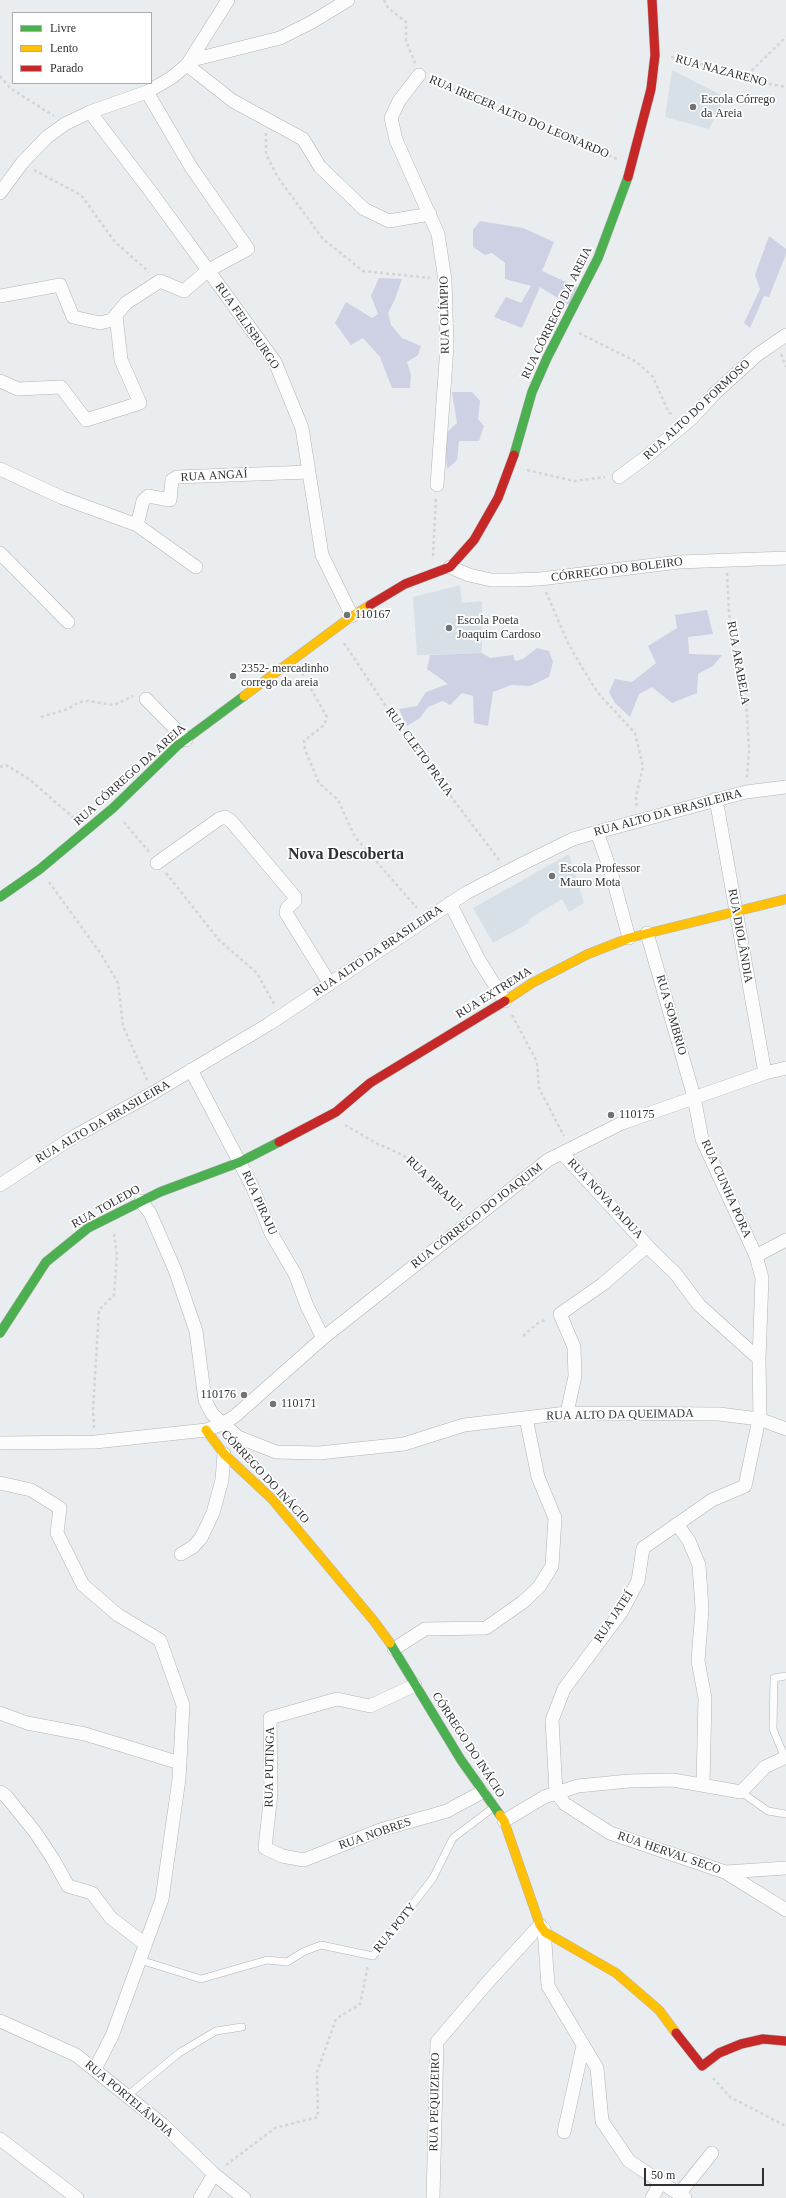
<!DOCTYPE html>
<html>
<head>
<meta charset="utf-8">
<style>
  body { margin:0 }
  #map { position:relative; width:786px; height:2198px; overflow:hidden; background:#eaedef; font-family:"Times New Roman",serif }
  canvas { display:block }
  .legend { position:absolute; left:12px; top:12px; width:140px; height:72px; box-sizing:border-box; background:#fff; border:1px solid #acadad; margin:0; padding:5px 7px; list-style:none; font-size:12px; color:#2f3133 }
  .legend li { display:flex; align-items:center; gap:8px; height:20px }
  .legend b { width:20px; border:1px solid #acadad }
  .scale { position:absolute; left:644px; top:2168px; width:120px; height:18px; box-sizing:border-box; border:2px solid #2f3133; border-top:0; padding-left:5px; font-size:12px; line-height:14px; white-space:nowrap; color:#2f3133; -webkit-text-stroke:3px #fff; paint-order:stroke }
</style>
</head>
<body>
<div id="map">
<canvas width="786" height="2198"></canvas>
<ul class="legend">
<li><b style="height:5px;background:#4caf50"></b>Livre</li>
<li><b style="height:5px;background:#ffc107"></b>Lento</li>
<li><b style="height:5px;background:#c62828"></b>Parado</li>
</ul>
<div class="scale">50 m</div>
</div>
<script>
const ctx = document.querySelector('canvas').getContext('2d');
ctx.lineJoin = 'round';
function fillPath(path, color) { ctx.fillStyle = color; ctx.fill(path, 'evenodd'); }
const toPath = rows => new Path2D(rows.map(r => 'M' + r).join(''));
function strokePath(path, color, width, dash) { ctx.strokeStyle = color; ctx.lineWidth = width; ctx.lineCap = dash ? 'butt' : 'round'; ctx.setLineDash(dash || []); ctx.stroke(path); }
function write(font, color, halo, rows, align = 'center') {
  ctx.font = font + ' "Times New Roman",serif'; ctx.lineWidth = 3.5; ctx.setLineDash([]); ctx.textBaseline = 'middle'; ctx.strokeStyle = halo; ctx.fillStyle = color; for (const [text, x, y, turn = 0] of rows) {
    ctx.save(); ctx.translate(x, y); ctx.rotate((+turn || 0) * Math.PI / 180); ctx.textAlign = isNaN(turn) ? turn : align; if (halo) ctx.strokeText(text, 0, 0); ctx.fillText(text, 0, 0); ctx.restore();
  }
}
const built = toPath([
  [672,70,725,97,709,129,665,117],
  [460,585,462,603,482,601,482,653,417,655,413,597],
  [569,854,584,903,569,912,562,899,528,920,529,923,493,943,473,908]
]);
const green = toPath([
  [480,221,523,228,554,242,542,271,577,287,569,305,540,287,522,328,494,317,506,297,521,303,531,286,505,279,505,263,492,253,485,255,473,247,473,230],
  [769,236,786,249,786,254,769,297,764,296,750,328,744,323,760,289,755,275],
  [379,278,402,279,395,299,388,313,391,325,402,338,421,346,418,355,407,362,411,375,410,388,392,388,380,357,363,338,351,345,335,323,346,302,372,318,378,314,371,296],
  [452,392,472,392,480,401,478,419,484,426,479,441,459,441,457,460,447,469,444,435,457,423],
  [707,610,713,634,688,637,689,654,722,655,713,666,698,674,697,693,672,703,652,687,639,694,630,717,615,703,609,692,615,679,632,682,656,663,648,646,677,628,675,615],
  [537,648,549,651,553,662,549,677,530,686,511,685,493,692,488,726,474,723,473,696,462,693,450,705,443,701,428,707,420,718,407,726,399,709,417,706,426,692,448,684,427,669,430,655,482,653,490,658,513,655,515,661,523,659]
]);
const path = toPath([
  [384,0,388,8,406,22,406,41,415,63],
  [671,57,690,60,743,79,786,87],
  [0,76,10,88,54,116],
  [743,79,786,37],
  [432,80,617,159],
  [266,133,266,154,277,176,323,239,363,271,430,278],
  [34,170,81,195,115,242,149,272],
  [579,333,637,362,653,377,669,413,674,414],
  [781,354,786,367],
  [527,470,574,481,605,477],
  [433,556,436,497],
  [727,573,729,613,736,658,741,666,746,698,749,750,747,778],
  [546,592,568,643,583,669,598,693,635,733,643,767,636,796,637,808],
  [344,643,407,738,499,860],
  [302,673,327,717,324,725,304,741,305,750,319,783,338,800,355,837,417,908],
  [41,717,68,709,79,702,88,701,114,705,133,696],
  [0,767,6,765,29,779,75,819],
  [124,822,149,852],
  [166,873,219,940,257,973,274,1004],
  [49,882,101,954,118,983,123,1026,147,1080],
  [512,1015,537,1062,539,1088,564,1136],
  [345,1125,376,1143,403,1155,438,1191,462,1212],
  [523,1336,538,1323,547,1319],
  [94,1428,93,1410,99,1310,114,1295,117,1255,114,1234],
  [713,2078,730,2097,786,2126],
  [226,2165,275,2128,318,2117,317,2072,336,2019,360,2004,368,1965]
]);
const lane = toPath([
  [785,1758,773,1729,774,1678,786,1676],
  [741,1792,768,1811,786,1814],
  [140,1960,201,1979,267,1960,287,1962,303,1952,321,1945,373,1956,433,1878,453,1838,494,1807],
  [127,2096,179,2053,216,2031,242,2027]
]);
const street = toPath([
  [192,60,280,38,312,22,348,0],
  [187,65,233,101,303,139,320,167,364,209,389,221,430,214],
  [419,75,399,101,391,118,396,140,438,234,445,280,447,347,437,485],
  [90,112,151,192,275,362,302,428,322,555,352,616],
  [0,193,22,163,47,137,65,124,90,112,147,92,171,78,187,65,228,0],
  [0,296,60,285,73,317,100,323,112,320,126,303,160,281,184,291,207,271,248,249,191,167,147,92],
  [0,381,18,389,61,387,86,420,140,403,121,360,116,315],
  [0,469,63,498,137,525,196,567],
  [619,477,646,457,692,418,714,394,757,355,786,335],
  [137,525,143,501,148,496,170,500,172,480,177,477,309,472],
  [0,553,68,622],
  [450,567,469,575,491,580,513,580,540,579,679,562,786,558],
  [146,699,186,740],
  [716,799,765,1073],
  [597,832,612,875,629,938],
  [157,863,219,819,225,817,231,821,295,897,295,901,287,908,286,913,330,984],
  [450,903,479,960,505,1001],
  [647,933,694,1097,702,1139,756,1256,762,1278,759,1359],
  [191,1070,252,1186,271,1233,295,1274,307,1306,323,1338],
  [562,1153,654,1253,675,1273,699,1305,759,1359,760,1419],
  [0,1185,75,1136,153,1093,269,1024,466,893,520,865,573,839,601,831,746,792,786,787],
  [141,1201,150,1213,175,1270,196,1331,205,1400,212,1414,238,1437,276,1452,319,1453,404,1444,464,1425,567,1413,719,1414,759,1419,786,1429],
  [756,1256,786,1240],
  [567,1413,575,1376,574,1347,560,1314,603,1284,647,1246],
  [759,1419,745,1486,712,1500,643,1548,638,1581,622,1611,564,1689,552,1720,556,1792,565,1804,610,1833,725,1872,786,1910],
  [0,1443,95,1442,206,1430,222,1424,235,1416,323,1338,548,1160,622,1123,765,1073,786,1068],
  [0,1483,31,1490,60,1508,57,1533,83,1585,118,1615,160,1640,183,1705,179,1779,162,1899,112,2036,95,2069],
  [677,1524,689,1541,699,1565,702,1609,698,1661,705,1698,703,1784],
  [181,1554,193,1547,201,1538,213,1513,222,1480,224,1454],
  [394,1649,425,1629,486,1628,523,1602,539,1587,552,1566,555,1518,538,1477,526,1418],
  [415,1685,370,1706,337,1699,270,1718,271,1793,265,1848,282,1856,304,1860,380,1830,447,1811,482,1792],
  [0,1713,27,1723,85,1734,180,1763],
  [0,1792,6,1796,35,1832,53,1859,68,1886,92,1893,111,1918,145,1944],
  [504,1821,544,1797,578,1786,629,1781,673,1780,741,1792,765,1767,786,1757],
  [725,1872,786,1868],
  [544,1929,548,1986,597,2068,602,2121,629,2161,685,2198],
  [0,2021,76,2055,162,2124,214,2174,244,2198],
  [564,2132,583,2046],
  [0,2139,77,2198],
  [679,2194,712,2153],
  [200,2198,214,2174],
  [433,2198,437,2042,487,1983,540,1925],
  [652,2198,661,2182]
]);
const fast = toPath([
  [514,455,532,392,547,358,598,258,628,177],
  [0,897,40,869,113,808,178,745,244,696],
  [0,1333,46,1262,88,1228,160,1192,240,1162,279,1142],
  [390,1643,461,1760,500,1815]
]);
const slow = toPath([
  [244,696,352,616,370,605],
  [505,1001,532,983,588,954,629,938,786,899],
  [206,1430,224,1454,272,1499,374,1621,390,1643],
  [500,1815,504,1821,540,1925,545,1932,616,1973,659,2010,676,2033]
]);
const jam = toPath([
  [628,177,651,89,655,55,652,0],
  [370,605,405,584,450,567,474,540,498,498,514,455],
  [279,1142,336,1112,370,1083,505,1001],
  [676,2033,702,2066,719,2053,741,2044,763,2039,786,2041]
]);
const markers = [
  [693,107,4,"#707375"],
  [347,615,4,"#707375"],
  [449,628,4,"#707375"],
  [233,676,4,"#707375"],
  [552,876,4,"#707375"],
  [611,1115,4,"#707375"],
  [244,1395,4,"#707375"],
  [273,1404,4,"#707375"]
];
const streetNames = [
  ["RUA NAZARENO",721,71,15],
  ["RUA IRECER ALTO DO LEONARDO",519,117,23],
  ["RUA CÓRREGO DA AREIA",557,313,-64],
  ["RUA OLÍMPIO",445,315,-91],
  ["RUA FELISBURGO",247,326,55],
  ["RUA ALTO DO FORMOSO",697,410,-43],
  ["RUA ANGAÍ",214,476,-3],
  ["CÓRREGO DO BOLEIRO",617,570,-7],
  ["RUA ARABELA",738,663,80],
  ["RUA CLETO PRAIA",419,752,54],
  ["RUA CÓRREGO DA AREIA",130,775,-42],
  ["RUA ALTO DA BRASILEIRA",668,813,-15],
  ["RUA DIOLÂNDIA",740,936,80],
  ["RUA ALTO DA BRASILEIRA",378,951,-34],
  ["RUA EXTREMA",494,993,-32],
  ["RUA SOMBRIO",671,1015,74],
  ["RUA ALTO DA BRASILEIRA",103,1122,-30],
  ["RUA PIRAJUI",434,1184,44],
  ["RUA CUNHA PORA",726,1189,66],
  ["RUA NOVA PADUA",605,1199,47],
  ["RUA PIRAJU",259,1203,66],
  ["RUA TOLEDO",106,1207,-29],
  ["RUA CÓRREGO DO JOAQUIM",477,1216,-38],
  ["RUA ALTO DA QUEIMADA",620,1415,-1],
  ["CÓRREGO DO INÁCIO",265,1477,47],
  ["RUA JATEÍ",614,1617,-56],
  ["CÓRREGO DO INÁCIO",468,1745,57],
  ["RUA PUTINGA",270,1767,-89],
  ["RUA NOBRES",375,1834,-19],
  ["RUA HERVAL SECO",669,1853,19],
  ["RUA POTY",395,1928,-51],
  ["RUA PORTELÂNDIA",129,2099,40],
  ["RUA PEQUIZEIRO",435,2102,-89]
];
const poiNames = [
  ["Escola Córrego",701,100],
  ["da Areia",701,114],
  ["110167",355,615],
  ["Escola Poeta",457,621],
  ["Joaquim Cardoso",457,635],
  ["2352- mercadinho",241,669],
  ["corrego da areia",241,683],
  ["Escola Professor",560,869],
  ["Mauro Mota",560,883],
  ["110175",619,1115],
  ["110176",236,1395,"right"],
  ["110171",281,1404]
];
const districtNames = [
  ["Nova Descoberta",346,855]
];
fillPath(built, '#d8e0e7');
fillPath(green, '#ced0e3');
strokePath(lane, '#b1b4b5', 8);
strokePath(street, '#b1b4b5', 14);
strokePath(fast, '#b1b4b5', 10);
strokePath(slow, '#b1b4b5', 10);
strokePath(jam, '#b1b4b5', 10);
strokePath(path, '#d3d4d5', 2.5, [3, 3]);
strokePath(lane, '#fcfcfd', 7);
strokePath(street, '#fcfcfd', 13);
strokePath(fast, '#4caf50', 9);
strokePath(slow, '#ffc107', 9);
strokePath(jam, '#c62828', 9);
for (const [x, y, r, color] of markers) { const dot = new Path2D(); dot.arc(x, y, r, 0, 2 * Math.PI); ctx.fillStyle = color; ctx.fill(dot); strokePath(dot, '#fff', 1.5); }
write('12px', '#2f3133', '#fff', streetNames);
write('12px', '#2f3133', '#fff', poiNames, 'left');
write('bold 16px', '#2f3133', '#fff', districtNames);
</script>
</body>
</html>
